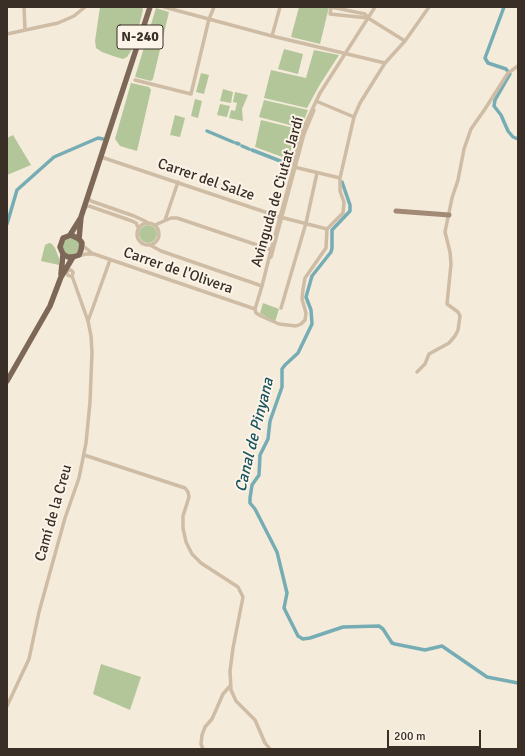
<!DOCTYPE html>
<html>
<head>
<meta charset="utf-8">
<style>
  body { margin:0 }
  #map { position:relative; width:525px; height:756px; overflow:hidden; background:#f5ebdb; font-family:Signika,sans-serif }
  canvas { display:block }
  .frame { position:absolute; inset:0; border:8px solid #392f27; pointer-events:none }
  .scale { position:absolute; left:387px; top:730px; width:94px; height:18px; box-sizing:border-box; border:2px solid #392f27; border-top:0; padding-left:5px; font-size:12px; line-height:14px; white-space:nowrap; color:#392f27; -webkit-text-stroke:3px #fcf4e8; paint-order:stroke }
</style>
</head>
<body>
<div id="map">
<canvas width="525" height="756"></canvas>
<div class="frame"></div>
<div class="scale">200 m</div>
</div>
<script>
const ctx = document.querySelector('canvas').getContext('2d');
ctx.lineJoin = 'round';
function fillPath(path, color) { ctx.fillStyle = color; ctx.fill(path, 'evenodd'); }
const toPath = rows => new Path2D(rows.map(r => 'M' + r).join(''));
function strokePath(path, color, width, dash) { ctx.strokeStyle = color; ctx.lineWidth = width; ctx.lineCap = dash ? 'butt' : 'round'; ctx.setLineDash(dash || []); ctx.stroke(path); }
function write(font, color, halo, rows, align = 'center') {
  ctx.font = font + ' Signika,sans-serif'; ctx.lineWidth = 4; ctx.setLineDash([]); ctx.textBaseline = 'middle'; ctx.strokeStyle = halo; ctx.fillStyle = color; for (const [text, x, y, turn = 0] of rows) {
    ctx.save(); ctx.translate(x, y); ctx.rotate((+turn || 0) * Math.PI / 180); ctx.textAlign = isNaN(turn) ? turn : align; if (halo) ctx.strokeText(text, 0, 0); ctx.fillText(text, 0, 0); ctx.restore();
  }
}
const green = toPath([
  [100,7,142,7,143,10,136,38,131,51,127,57,123,59,113,56,102,52,96,48,95,41],
  [299,7,329,7,320,44,291,37],
  [156,8,169,12,153,79,151,81,135,77],
  [284,49,303,54,298,74,278,69],
  [314,50,339,55,319,86,307,108,264,98,271,70,306,78],
  [201,73,209,75,204,94,196,92],
  [131,83,149,87,151,90,137,151,120,146,115,139],
  [223,89,233,92,231,103,220,101],
  [235,92,248,95,242,109,243,121,229,118,231,110,235,111,237,103,233,102],
  [195,99,202,101,198,118,191,116],
  [264,100,308,110,301,128,259,117],
  [220,104,230,106,227,117,217,115],
  [175,115,185,118,180,137,170,135],
  [261,120,298,129,288,159,255,147],
  [13,135,31,165,7,175,7,138],
  '139 234a9 9 0 1 1 18 0a9 9 0 1 1-18 0Z',
  [74,237,80,244,78,253,72,256,64,252,62,243,65,239],
  [49,243,52,244,55,248,59,258,59,265,41,261,45,245],
  [263,303,279,309,275,322,260,313],
  [101,664,141,677,130,710,93,694]
]);
const canal = toPath([
  [504,7,485,58,488,63,506,69,510,74,495,100,494,106,501,115,508,131,513,137,518,139],
  [207,131,233,142],
  [236,143,239,144],
  [242,146,249,149],
  [252,150,288,164],
  [342,182,350,205,350,211,332,230,332,248,331,252,312,276,306,297,311,310,312,324,298,353,285,365,282,369,282,387,270,421,268,439,260,455,259,475,252,485,250,498,250,503,255,509,277,552,287,593,284,608,298,636,303,639,310,638,343,627,379,626,383,629,392,643,395,644,425,650,442,646,487,677,518,683],
  [7,224,17,190,54,157,98,138,103,139]
]);
const street = toPath([
  [24,7,25,29],
  [164,7,272,36,385,63],
  [368,18,330,14,331,7,365,14,368,18,405,41],
  [7,34,58,23,74,16,85,7],
  [272,36,280,7],
  [135,80,191,94,209,19,214,7],
  [316,101,354,117],
  [101,157,280,217,327,229],
  [294,167,340,178],
  [88,198,91,201,134,216,147,222],
  [84,208,89,206,132,221,136,223,139,229],
  [165,220,178,182],
  '137 234a11 11 0 1 1 22 0a11 11 0 1 1-22 0Z',
  [155,225,171,218,177,218,272,250],
  [82,245,93,254],
  [150,245,161,251,262,286],
  [78,256,86,254,94,254,255,309],
  [271,257,304,134,314,110],
  '67 273a3 3 0 1 1 6 0a3 3 0 1 1-6 0Z',
  [281,308,306,223,317,173],
  [255,309,256,313,261,316,279,324,296,326,301,324,305,320,306,313,302,299,303,289,305,278,326,248,327,229,343,213,344,202,340,191,340,178,354,117,360,103,385,63,405,41,429,7],
  [255,309,262,286,271,250,294,166,294,160,304,127,320,93,375,7],
  [88,321,110,260],
  [417,372,425,364,429,354,449,343,455,336,458,330,460,316,458,312,447,304,451,264,450,252,445,232,452,198,458,180,464,149,471,129,485,109,508,73,518,66],
  [84,455,185,488,188,492,189,497,183,516,183,528,186,542,192,554,201,563,238,587,243,597,233,648,230,671,231,690,236,701,255,720,265,743,270,749],
  [7,706,29,659,39,612,65,518,79,478,86,443,90,402,92,352,91,336,88,321,72,276],
  [203,749,201,744,202,735,205,727,212,719,223,694,231,685]
]);
const secondary = toPath([
  [396,211,449,215]
]);
const primary = toPath([
  [70,235,80,219],
  [79,239,71,235,63,238,60,247,63,254,68,257,73,257,79,255,81,250,82,243,79,239,81,217,150,7],
  [61,274,63,254],
  [7,381,50,306,61,277,73,257]
]);
const shields = [
  [140,37,46]
];
const shieldNames = [
  ["N-240",140,37]
];
const streetNames = [
  ["Carrer del Salze",206,180,19],
  ["Avinguda de Ciutat Jardí",278,192,-74],
  ["Carrer de l'Olivera",178,271,19],
  ["Camí de la Creu",54,513,-74]
];
const waterNames = [
  ["Canal de Pinyana",255,435,-76]
];
fillPath(green, '#b3c699');
strokePath(canal, '#76adb5', 3.5);
strokePath(street, '#cebca5', 3.5);
strokePath(secondary, '#a28a76', 5);
strokePath(primary, '#7d6757', 5.5);
for (const [x, y, w] of shields) { const box = new Path2D(); box.roundRect(x - w / 2, y - 12, w, 24, 3); ctx.fillStyle = '#fcf4e8'; ctx.fill(box); strokePath(box, '#392f27', 1); }
write('bold 14px', '#392f27', null, shieldNames);
write('15px', '#392f27', '#fcf4e8', streetNames);
write('italic 16px', '#185560', '#fcf4e8', waterNames);
</script>
</body>
</html>
